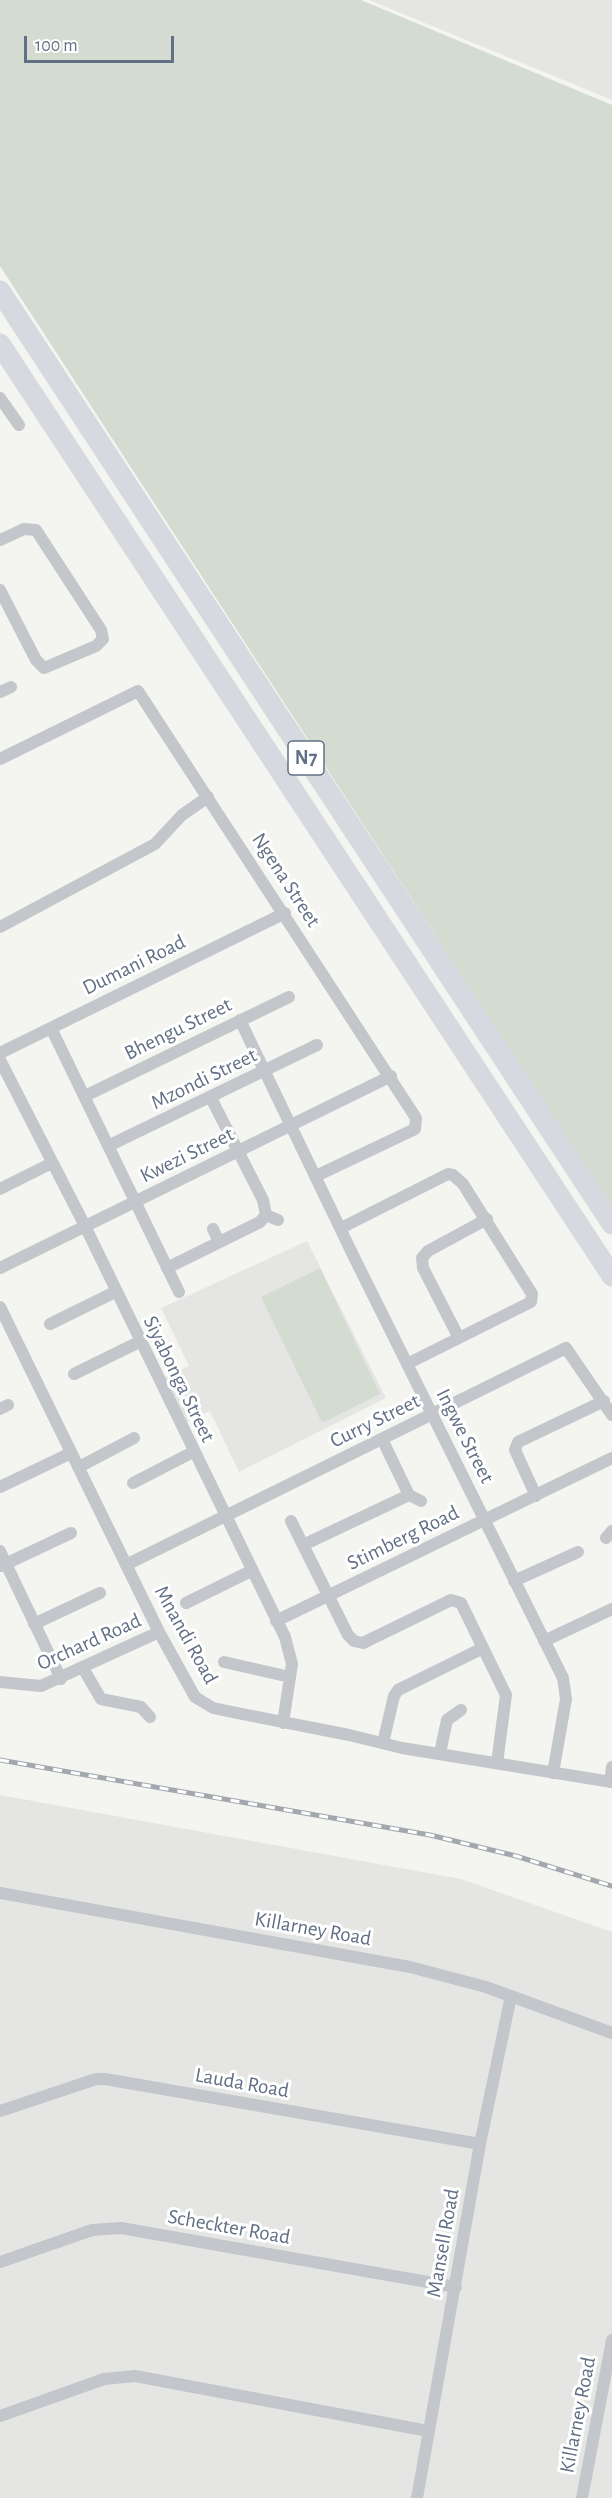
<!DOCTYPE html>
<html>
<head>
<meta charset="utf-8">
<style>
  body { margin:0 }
  #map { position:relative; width:612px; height:2498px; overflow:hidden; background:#f4f5f0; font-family:"Alegreya Sans",sans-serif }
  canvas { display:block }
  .scale { position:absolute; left:24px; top:36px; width:150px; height:27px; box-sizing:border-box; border:3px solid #617084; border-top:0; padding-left:8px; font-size:18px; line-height:21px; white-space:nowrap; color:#617084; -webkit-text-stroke:4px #fff; paint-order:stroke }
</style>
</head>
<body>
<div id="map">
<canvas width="612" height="2498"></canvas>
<div class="scale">100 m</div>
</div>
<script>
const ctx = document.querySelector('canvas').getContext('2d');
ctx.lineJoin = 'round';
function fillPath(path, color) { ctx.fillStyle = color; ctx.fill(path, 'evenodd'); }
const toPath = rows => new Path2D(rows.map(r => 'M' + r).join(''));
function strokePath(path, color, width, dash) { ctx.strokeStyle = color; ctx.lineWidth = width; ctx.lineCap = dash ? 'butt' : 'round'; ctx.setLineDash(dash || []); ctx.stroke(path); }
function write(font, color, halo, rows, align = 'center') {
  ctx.font = font + ' "Alegreya Sans",sans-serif'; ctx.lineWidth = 6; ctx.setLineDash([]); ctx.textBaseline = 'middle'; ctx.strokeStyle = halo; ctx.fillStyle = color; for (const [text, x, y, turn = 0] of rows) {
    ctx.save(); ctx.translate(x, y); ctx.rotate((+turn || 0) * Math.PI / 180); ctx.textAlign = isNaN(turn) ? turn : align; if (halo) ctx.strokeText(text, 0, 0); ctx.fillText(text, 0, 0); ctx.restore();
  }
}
const built = toPath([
  [369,0,612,0,612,100],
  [307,1241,386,1398,239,1472,210,1411,187,1422,165,1377,189,1366,161,1308],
  [0,1795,461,1879,612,1932,612,2498,0,2498]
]);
const green = toPath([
  [0,0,361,0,612,105,612,1207,0,266],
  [320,1268,380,1394,322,1423,261,1297]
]);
const minor = toPath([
  [0,398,19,425],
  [0,540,24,529,36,530,101,630,103,639,96,646,44,668,36,660,0,590],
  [0,692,11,687],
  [0,759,138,691,416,1118,415,1129,316,1176],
  [0,927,155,844,182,815,208,797],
  [240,1020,353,1255,563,1678,566,1699,553,1773],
  [51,1028,179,1292],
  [0,1053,285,913],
  [0,1060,85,1226,285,1637,292,1664,283,1723],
  [85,1096,289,997],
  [108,1146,317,1045],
  [0,1189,52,1163],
  [266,1215,278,1220],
  [341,1228,448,1174,453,1175,463,1184,532,1294,531,1302,407,1364],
  [213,1229,219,1242],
  [0,1268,391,1076],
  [167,1268,260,1222,266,1215,263,1200,211,1098],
  [0,1307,159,1632,195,1697,213,1708,232,1712,349,1735,402,1748,612,1782],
  [50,1324,115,1292],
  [459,1338,423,1268,422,1258,428,1251,487,1219],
  [74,1374,139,1342],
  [0,1409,8,1405],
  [79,1467,134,1438],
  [133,1483,193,1452],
  [0,1487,71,1453],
  [409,1495,421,1501],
  [536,1496,515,1450,518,1442,604,1401],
  [291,1521,348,1635,354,1641,363,1643,451,1600,461,1603,506,1695,497,1763],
  [606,1538,612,1531],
  [303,1545,409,1495,382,1439],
  [0,1551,61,1679],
  [126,1565,566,1348,612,1415],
  [1,1566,71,1533],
  [514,1581,578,1552],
  [186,1603,251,1571],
  [276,1621,612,1458],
  [34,1624,100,1593],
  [544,1641,612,1609],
  [224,1662,290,1677],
  [83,1668,101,1699,141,1707,150,1717],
  [0,1682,41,1686,159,1632],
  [383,1743,394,1696,398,1690,483,1648],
  [440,1753,447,1720,461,1710],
  [610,1782,612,1767],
  [0,1893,410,1967,486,1987,612,2033],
  [0,2111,96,2079,105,2079,480,2144],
  [0,2262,92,2230,121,2228,456,2287],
  [0,2416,104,2379,135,2376,428,2431],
  [417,2498,480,2144,511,1996],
  [582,2498,612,2340]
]);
const motorway = toPath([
  [0,291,612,1224],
  [0,344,612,1276]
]);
const rail = toPath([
  [0,1760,430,1835,516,1856,612,1886]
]);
const shields = [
  [306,758,36]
];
const shieldNames = [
  ["N7",306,758]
];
const streetNames = [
  ["Ngena Street",286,880,57],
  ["Dumani Road",134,965,-26],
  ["Bhengu Street",178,1029,-26],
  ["Mzondi Street",204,1079,-26],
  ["Kwezi Street",187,1155,-26],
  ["Siyabonga Street",179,1379,64],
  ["Curry Street",375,1421,-26],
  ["Ingwe Street",465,1436,63],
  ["Stimberg Road",403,1538,-26],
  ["Mnandi Road",186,1635,61],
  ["Orchard Road",89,1642,-24],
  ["Killarney Road",313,1929,10],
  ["Lauda Road",242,2083,10],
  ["Scheckter Road",229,2227,10],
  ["Mansell Road",443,2243,-80],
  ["Killarney Road",578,2415,-79]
];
fillPath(built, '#e5e6e4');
fillPath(green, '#d4dcd1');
strokePath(minor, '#c3c6ca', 12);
strokePath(motorway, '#d6d9df', 21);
strokePath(rail, '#a3a8af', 5);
strokePath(rail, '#fff', 3, [9]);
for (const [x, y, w] of shields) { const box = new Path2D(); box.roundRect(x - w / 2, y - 17, w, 34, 4.5); ctx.fillStyle = '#fff'; ctx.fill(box); strokePath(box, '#617084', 1.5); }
write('bold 20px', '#617084', null, shieldNames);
write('21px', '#617084', '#fff', streetNames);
</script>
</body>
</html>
